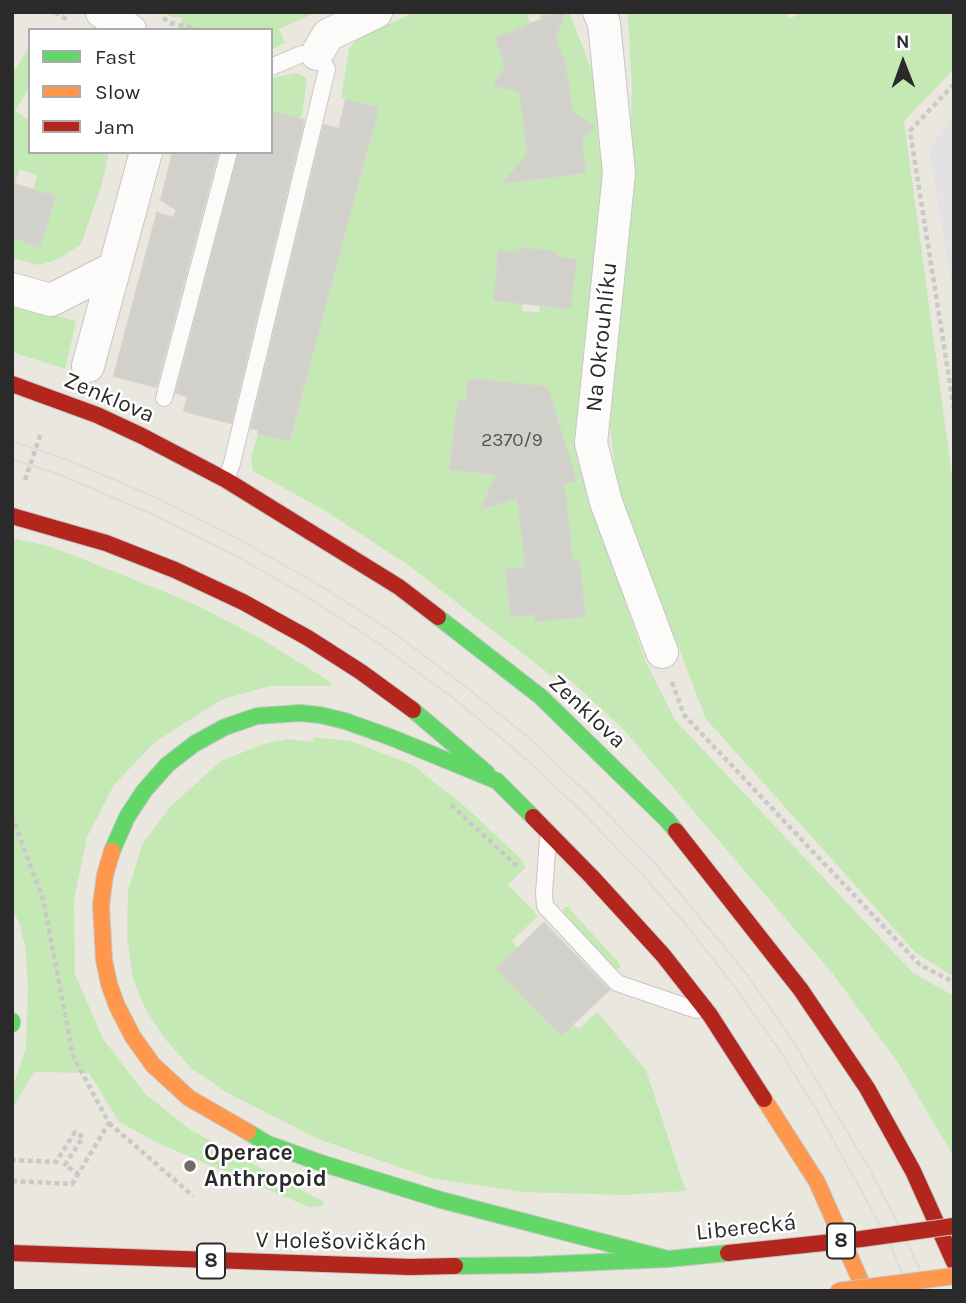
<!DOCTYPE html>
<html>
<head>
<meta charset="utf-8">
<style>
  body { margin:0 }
  #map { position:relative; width:966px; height:1303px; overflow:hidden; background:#eae7df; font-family:Karla,sans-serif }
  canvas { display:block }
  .frame { position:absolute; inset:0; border:14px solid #2a2a2a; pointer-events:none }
  .legend { position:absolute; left:28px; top:28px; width:245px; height:126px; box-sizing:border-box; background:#fff; border:2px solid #aaa; margin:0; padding:9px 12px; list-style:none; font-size:21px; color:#2a2a2a }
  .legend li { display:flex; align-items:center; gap:14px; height:35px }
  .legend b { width:35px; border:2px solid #aaa }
  .north { position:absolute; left:868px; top:28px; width:70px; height:70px; -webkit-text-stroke:5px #fff; paint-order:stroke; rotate:359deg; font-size:19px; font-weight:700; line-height:28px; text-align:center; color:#2a2a2a }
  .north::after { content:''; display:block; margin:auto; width:24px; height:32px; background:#2a2a2a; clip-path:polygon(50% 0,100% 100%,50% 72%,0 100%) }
</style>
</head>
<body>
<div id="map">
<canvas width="966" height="1303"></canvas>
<div class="frame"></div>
<ul class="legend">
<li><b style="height:9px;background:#63d668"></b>Fast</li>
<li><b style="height:9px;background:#ff974d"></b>Slow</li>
<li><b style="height:9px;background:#b3261e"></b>Jam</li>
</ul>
<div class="north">N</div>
</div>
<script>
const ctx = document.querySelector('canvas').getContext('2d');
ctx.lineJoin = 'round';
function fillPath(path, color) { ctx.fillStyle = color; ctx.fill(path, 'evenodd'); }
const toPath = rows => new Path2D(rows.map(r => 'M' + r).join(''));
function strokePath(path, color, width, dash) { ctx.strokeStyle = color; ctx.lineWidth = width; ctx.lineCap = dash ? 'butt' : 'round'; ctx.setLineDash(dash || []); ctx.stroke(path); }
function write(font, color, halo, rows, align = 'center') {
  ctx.font = font + ' Karla,sans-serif'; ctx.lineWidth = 5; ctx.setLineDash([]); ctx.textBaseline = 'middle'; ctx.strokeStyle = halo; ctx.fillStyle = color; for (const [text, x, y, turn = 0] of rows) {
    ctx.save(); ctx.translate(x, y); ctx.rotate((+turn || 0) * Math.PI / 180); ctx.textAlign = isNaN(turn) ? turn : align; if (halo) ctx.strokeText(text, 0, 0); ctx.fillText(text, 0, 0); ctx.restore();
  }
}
const industrial = toPath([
  [954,119,954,301,929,150,948,120]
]);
const green = toPath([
  [164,12,317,12,279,29,285,43,271,50,271,30,181,30,182,18,172,17],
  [416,12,536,12,527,16,531,24,496,38,507,68,512,89,566,68,553,34,558,31,558,22,541,20,538,12,569,12,595,79,606,134,591,362,577,460,645,660,675,720,913,973,954,996,954,1157,899,1064,833,974,624,730,560,671,557,680,408,565,324,510,253,471,251,458,258,433,290,441,378,109,341,98,349,49,357,38],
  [524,125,580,136,585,172,529,179,520,163,528,157],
  [519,249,557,253,556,257,575,260,570,308,540,305,539,313,522,311,523,303,499,251,519,253],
  [469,379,522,384,521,398,548,389,575,479,564,483,567,508,520,514,518,497,482,508,497,474,450,469,457,402,466,402],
  [579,561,585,616,537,621,535,614,512,616,507,570],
  [634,12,786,12,790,19,802,12,954,12,954,69,904,121,954,490,954,977,916,953,706,719,616,484,610,425,627,222,632,89,628,16],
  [30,45,30,86,15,111,30,120,30,152,109,152,102,184,81,244,59,259,39,265,12,258,12,237,40,246,55,198,33,190,37,175,20,169,15,184,12,183,12,75],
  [296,73,307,78,302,116,295,118,271,112,271,78],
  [12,304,76,321,65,369,12,352],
  [12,538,48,546,75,556,192,603,260,638,332,683,330,686,269,686,221,700,155,742,114,785,87,837,74,900,75,974,103,1039,146,1095,191,1130,324,1202,323,1206,309,1207,158,1143,119,1122,89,1073,34,1072,12,1109,12,1090,26,1048,28,985,25,946,19,923,12,908],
  [312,737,351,741,413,765,468,809,522,860,525,868,508,885,538,916,512,941,518,948,497,969,561,1035,573,1024,579,1029,597,1012,646,1070,686,1191,624,1195,523,1192,431,1178,318,1139,226,1092,191,1068,165,1039,146,1010,133,979,127,937,128,890,143,843,171,806,221,761,264,744,287,739,314,742],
  [564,907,568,907,620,964,620,968,614,969,563,912]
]);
const building = toPath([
  [560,12,565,12,555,38,565,64,572,112,594,126,581,140,585,172,504,183,528,153,520,92,494,85,506,66,496,38,560,12],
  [346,100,378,108,289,441,258,433,259,430,251,428,324,125,339,129,346,100],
  [271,112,304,120,231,423,184,411,188,396,176,393,239,152,271,152,271,112],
  [173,152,218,152,156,387,114,376,157,213,173,218,177,210,161,200,173,152],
  [12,183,55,197,40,246,12,237,12,183],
  [519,248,557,252,556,257,576,260,570,308,494,300,499,251,519,253,519,248],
  [469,379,547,387,576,480,564,483,572,562,579,561,585,616,536,621,535,614,511,616,506,570,526,567,518,497,481,509,497,474,450,469,458,401,466,402,469,379],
  [544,923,609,990,561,1035,497,969,544,923]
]);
const path = toPath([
  [55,12,69,21],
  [163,18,171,23,198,30],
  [954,84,910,131,954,409],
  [25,480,41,433],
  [672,682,684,715,920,965,954,982],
  [451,805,519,868],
  [12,816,43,899,73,1056,109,1123,78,1174,65,1165,83,1137,75,1132,56,1162,12,1160],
  [109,1123,193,1196],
  [12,1181,72,1184,78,1174]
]);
const lane = toPath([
  [164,398,229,152],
  [226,480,232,463,327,69,317,54,302,54,271,67],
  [548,838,544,893,545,906,617,983,696,1010]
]);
const street = toPath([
  [102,12,130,30],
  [599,12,604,23,619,173,591,443,606,502,662,652],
  [317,54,328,35,376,12],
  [12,289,51,300,114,268],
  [88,366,146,152]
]);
const fast = toPath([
  [438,617,541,697,667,820,676,831],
  [413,710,487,773],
  [112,851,127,817,144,791,167,765,194,744,225,727,257,716,300,713,320,715,345,721,390,737,497,781,533,817],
  [12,1021,12,1024],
  [248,1132,268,1144,321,1163,441,1200,668,1259],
  [455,1266,532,1265,668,1259,728,1253]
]);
const slow = toPath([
  [112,851,105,875,101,905,104,960,109,984,117,1006,133,1037,153,1065,189,1098,248,1132],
  [764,1099,817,1182,865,1291]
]);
const jam = toPath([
  [12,384,97,415,142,436,226,480,399,587,438,617],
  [12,516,106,543,175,570,243,602,308,638,361,672,413,710],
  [533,817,591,876,663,955,710,1015,764,1099],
  [676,831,801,990,867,1088,913,1171,954,1262],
  [12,1253,410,1267,455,1266]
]);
const tram = toPath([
  [12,441,71,461,161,500,235,537,316,583,390,630,466,687,528,737,589,795,654,862,745,972,793,1041,870,1170,902,1232,930,1291],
  [12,459,63,476,154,515,231,553,311,599,378,643,457,701,517,751,577,807,642,874,687,926,731,982,780,1051,817,1111,888,1239,910,1291]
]);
const slowBridge = toPath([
  [838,1291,954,1276]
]);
const jamBridge = toPath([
  [728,1253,861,1239,954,1226]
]);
const markers = [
  [190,1166,7,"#6d6c69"]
];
const numberNames = [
  ["2370/9",512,441]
];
const shields = [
  [841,1241,28],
  [211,1261,28]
];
const shieldNames = [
  ["8",841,1241],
  ["8",211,1261]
];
const streetNames = [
  ["Na Okrouhlíku",602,337,-84],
  ["Zenklova",109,398,23],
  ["Zenklova",587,712,43],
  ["Liberecká",746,1228,-6],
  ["V Holešovičkách",341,1242,1]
];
const poiNames = [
  ["Operace",204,1153],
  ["Anthropoid",204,1179]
];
fillPath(industrial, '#e4e1e3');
fillPath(green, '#c5e9b5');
fillPath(building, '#d2d0cb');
strokePath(building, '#d4d2cb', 2);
strokePath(lane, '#c7c6c5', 18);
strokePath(street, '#c7c6c5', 34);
strokePath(fast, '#c7c6c5', 18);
strokePath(slow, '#c7c6c5', 18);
strokePath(jam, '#c7c6c5', 18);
strokePath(path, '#cac9c8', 4.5, [5, 3.5]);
strokePath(lane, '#fcfbfa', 16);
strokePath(street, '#fcfbfa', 32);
strokePath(fast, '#63d668', 16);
strokePath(slow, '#ff974d', 16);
strokePath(jam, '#b3261e', 16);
strokePath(tram, '#dddddf', 2);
strokePath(slowBridge, '#c5c4c1', 18, []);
strokePath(jamBridge, '#c5c4c1', 18, []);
strokePath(slowBridge, '#ff974d', 16);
strokePath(jamBridge, '#b3261e', 16);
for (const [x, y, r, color] of markers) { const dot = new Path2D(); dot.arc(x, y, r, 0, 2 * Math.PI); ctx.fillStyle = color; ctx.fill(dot); strokePath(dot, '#fff', 2.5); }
write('19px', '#555453', null, numberNames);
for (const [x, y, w] of shields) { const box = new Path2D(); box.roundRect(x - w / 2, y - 17.5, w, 35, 5); ctx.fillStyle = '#fff'; ctx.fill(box); strokePath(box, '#2a2a2a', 2); }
write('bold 21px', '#2a2a2a', null, shieldNames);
write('23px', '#2a2a2a', '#fff', streetNames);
write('bold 23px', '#2a2a2a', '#fff', poiNames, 'left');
</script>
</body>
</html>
